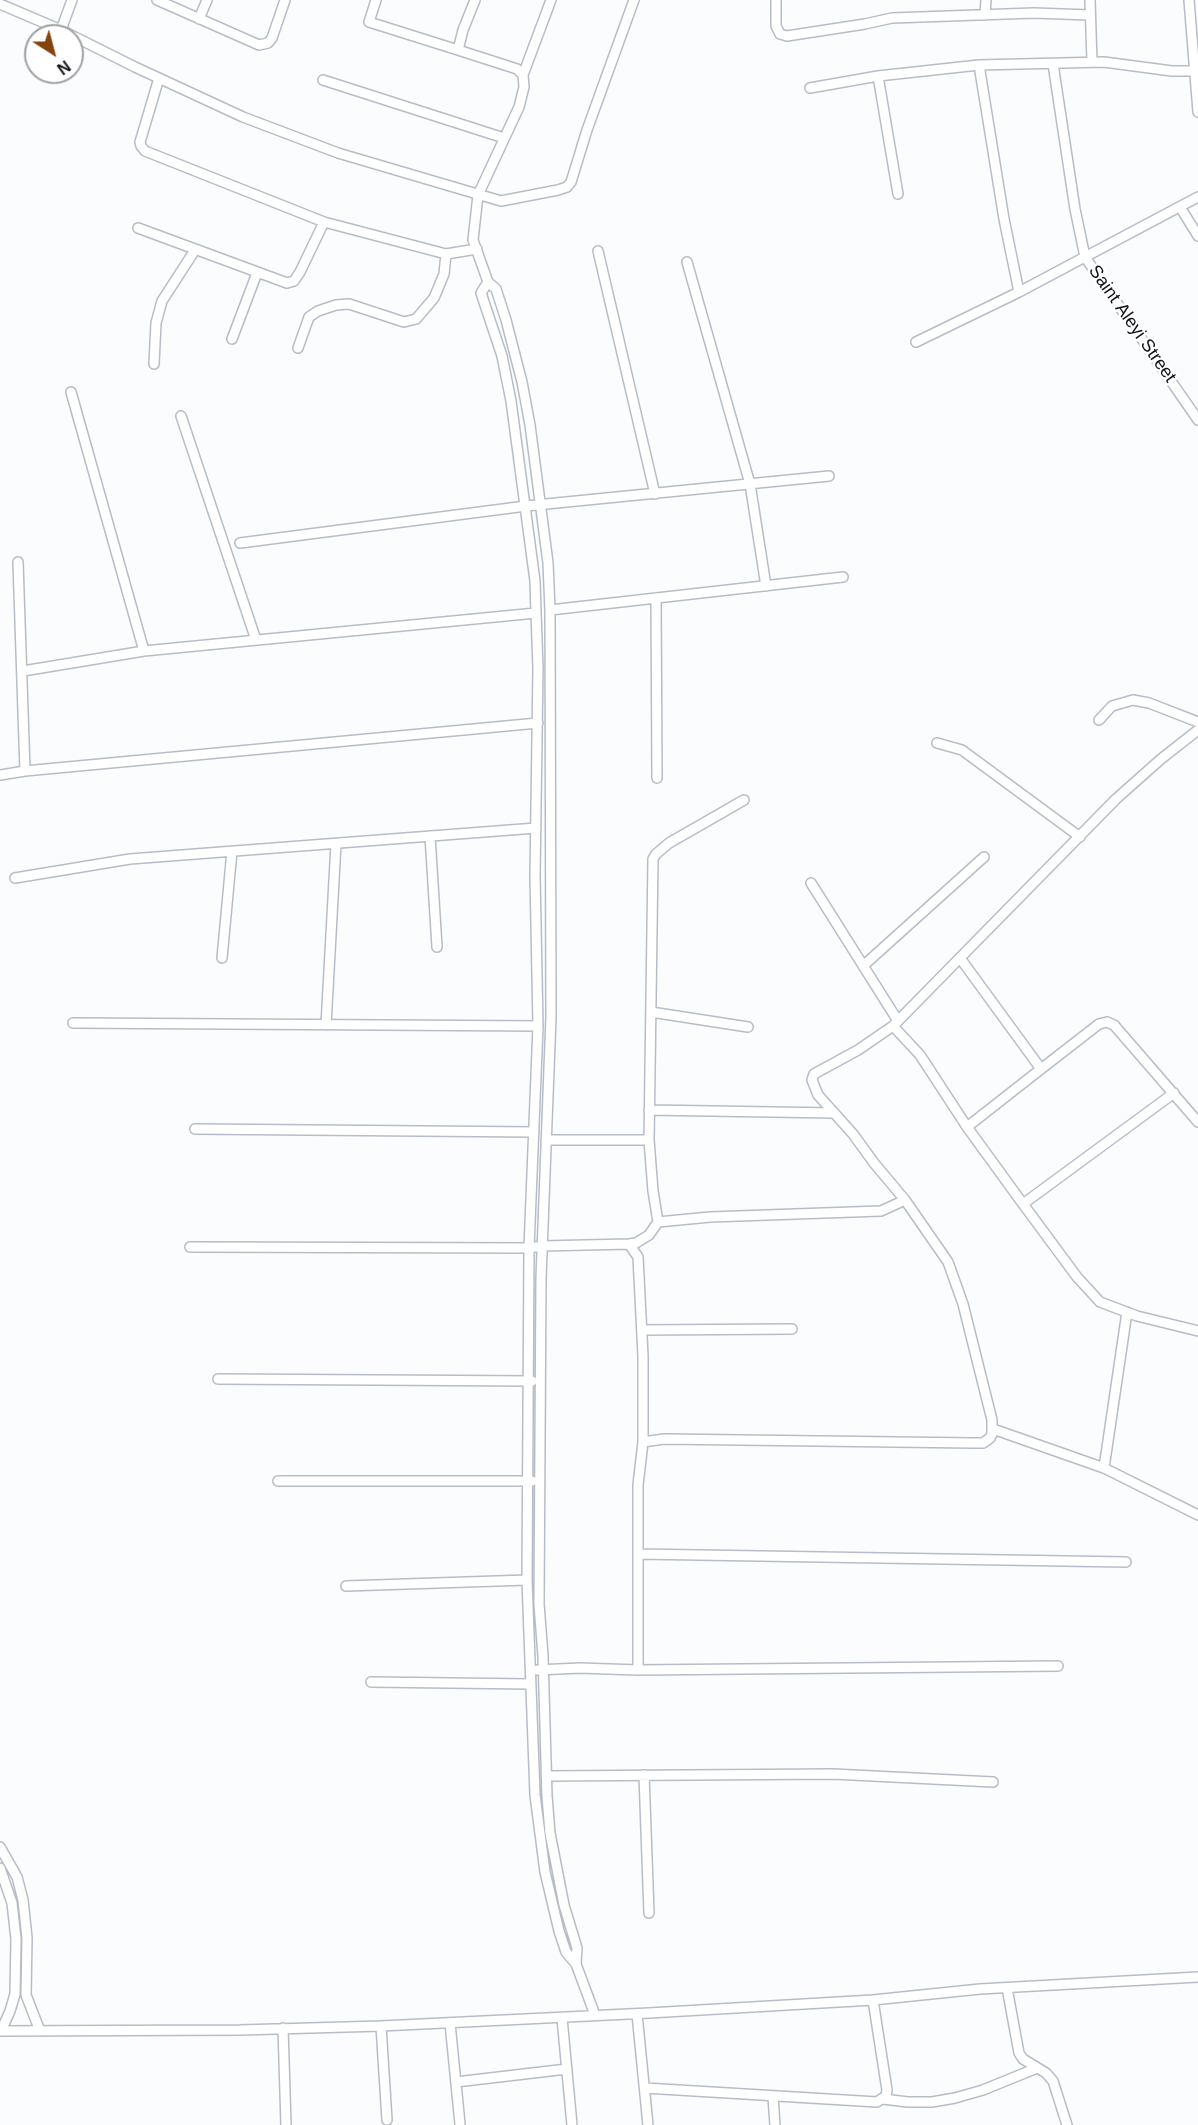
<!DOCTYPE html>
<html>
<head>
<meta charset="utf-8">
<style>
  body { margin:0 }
  #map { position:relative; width:1198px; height:2125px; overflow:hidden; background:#fafcfe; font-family:Arial,sans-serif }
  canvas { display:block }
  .north { position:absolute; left:24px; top:24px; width:60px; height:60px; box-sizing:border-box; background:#fff; border:2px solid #a0a1a2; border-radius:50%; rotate:144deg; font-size:16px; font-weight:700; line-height:24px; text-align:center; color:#111316 }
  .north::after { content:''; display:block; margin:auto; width:21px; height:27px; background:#83430b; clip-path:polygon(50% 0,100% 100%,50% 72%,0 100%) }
</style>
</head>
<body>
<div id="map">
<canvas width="1198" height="2125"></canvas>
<div class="north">N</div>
</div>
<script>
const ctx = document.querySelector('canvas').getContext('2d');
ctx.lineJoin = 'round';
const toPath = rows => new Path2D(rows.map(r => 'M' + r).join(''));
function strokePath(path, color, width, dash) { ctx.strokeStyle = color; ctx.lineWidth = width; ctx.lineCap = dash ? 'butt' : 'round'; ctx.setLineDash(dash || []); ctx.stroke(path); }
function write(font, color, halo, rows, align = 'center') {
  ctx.font = font + ' Arial,sans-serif'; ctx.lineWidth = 5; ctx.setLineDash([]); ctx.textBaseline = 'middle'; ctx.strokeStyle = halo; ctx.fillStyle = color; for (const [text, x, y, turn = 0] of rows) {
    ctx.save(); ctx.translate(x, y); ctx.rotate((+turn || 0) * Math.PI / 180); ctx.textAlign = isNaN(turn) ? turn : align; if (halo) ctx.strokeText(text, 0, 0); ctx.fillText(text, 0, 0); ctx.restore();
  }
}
const minor = toPath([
  [157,0,259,45,268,43,272,38,285,0],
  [376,0,369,22,458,50],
  [475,0,463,30,458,50,517,69,523,75,524,87,519,107,478,195,473,240,488,282,496,289,506,320,522,382,530,425,548,563,550,610,551,1017,541,1278,539,1604,543,1656,547,1796,550,1833,564,1905,577,1948,576,1964],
  [776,0,776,26,780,34,787,36,865,24,892,18,1034,13,1090,15],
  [1090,0,1092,62],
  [1189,0,1198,112],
  [0,4,61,30,135,67,243,117,338,153,501,201,558,190,567,187,571,182,587,130,634,0],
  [985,15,986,0],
  [199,19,207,0],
  [61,30,72,0],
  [1053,64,1075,209,1085,257,1198,420],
  [979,65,1004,219,1019,292],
  [523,75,551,0],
  [878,76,898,194],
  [159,78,140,142,141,146,145,151,324,222,446,254,477,249],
  [323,80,504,138],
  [810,88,878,76,979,65,1104,62,1172,71,1198,71],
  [1180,207,1198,236],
  [138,228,287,283,294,281,300,272,324,222],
  [598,251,655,494],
  [687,262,750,484,766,586],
  [488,282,481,293,502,356,511,401,535,581,536,613,538,668,535,876,538,1026,529,1248,527,1580,535,1795,545,1872,559,1931,566,1952,576,1964,595,2015],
  [232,339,257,273],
  [916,342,1019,292,1198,197],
  [298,348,309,317,318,311,336,305,349,304,404,322,416,319,434,298,444,274,446,254],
  [154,364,156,323,162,301,195,250],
  [71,392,144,651,536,613],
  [181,416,256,640],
  [240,543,526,506,829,476],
  [18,562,25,771],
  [656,598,657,778],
  [550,610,843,577],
  [23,671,144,651],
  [1099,720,1112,706,1133,700,1149,703,1198,722],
  [937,743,962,750,1080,837],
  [0,775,25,771,538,723],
  [430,836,437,947],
  [15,878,130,859,536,828],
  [811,883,898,1021],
  [222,958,232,851],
  [863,966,984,857],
  [651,1012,748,1027],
  [73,1023,538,1026],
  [326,1025,336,844],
  [893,1026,920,1055,967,1127,1041,1069,960,958],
  [1041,1069,1099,1024,1107,1022,1114,1025,1198,1122],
  [649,1110,834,1113],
  [967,1127,1023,1204,1174,1093],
  [195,1129,534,1132],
  [546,1140,649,1140,653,1191,658,1222],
  [649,1140,653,859,656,854,669,843,744,800],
  [1023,1204,1077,1277,1100,1302,1137,1316,1198,1331],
  [629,1244,638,1257,643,1356,643,1442],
  [190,1247,529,1248,542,1246,629,1244,636,1243,649,1235,658,1222,710,1217,881,1211,905,1200],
  [642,1330,792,1329],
  [218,1379,532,1381],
  [993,1429,1104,1468,1198,1515],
  [1104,1468,1127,1312],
  [278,1481,532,1481],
  [638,1554,1126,1562],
  [346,1586,527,1580],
  [537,1670,580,1668,638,1670,638,1485,643,1442,664,1439,973,1443,983,1443,990,1438,992,1434,992,1420,963,1304,948,1262,905,1200,874,1163,853,1134,818,1095,812,1080,814,1074,858,1050,893,1026,1116,799,1161,759,1198,730],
  [638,1670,1058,1666],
  [371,1682,530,1684],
  [644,1775,649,1913],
  [546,1776,833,1774,993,1782],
  [0,1847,17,1877,23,1900,27,1938,26,1995,40,2031],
  [0,1868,12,1903,16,1939,15,1994,10,2011,1,2031],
  [1007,1988,1019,2053,1023,2059,1046,2073,1053,2081,1067,2125],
  [637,2014,648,2125],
  [562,2018,572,2125],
  [450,2023,460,2124],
  [381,2026,387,2120],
  [283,2028,286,2125],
  [0,2031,240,2030,381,2026,649,2013,873,2000,980,1989,1198,1977],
  [456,2082,567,2069],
  [645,2088,877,2102,886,2096,887,2090,873,2000],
  [773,2097,775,2125],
  [883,2099,908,2102,932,2102,955,2098,983,2090,1037,2068]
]);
const streetNames = [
  ["Saint Aleyi Street",1132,324,55]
];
strokePath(minor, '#b7bdc7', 12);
strokePath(minor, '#fff', 9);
write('18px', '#111316', '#fff', streetNames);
</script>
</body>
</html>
